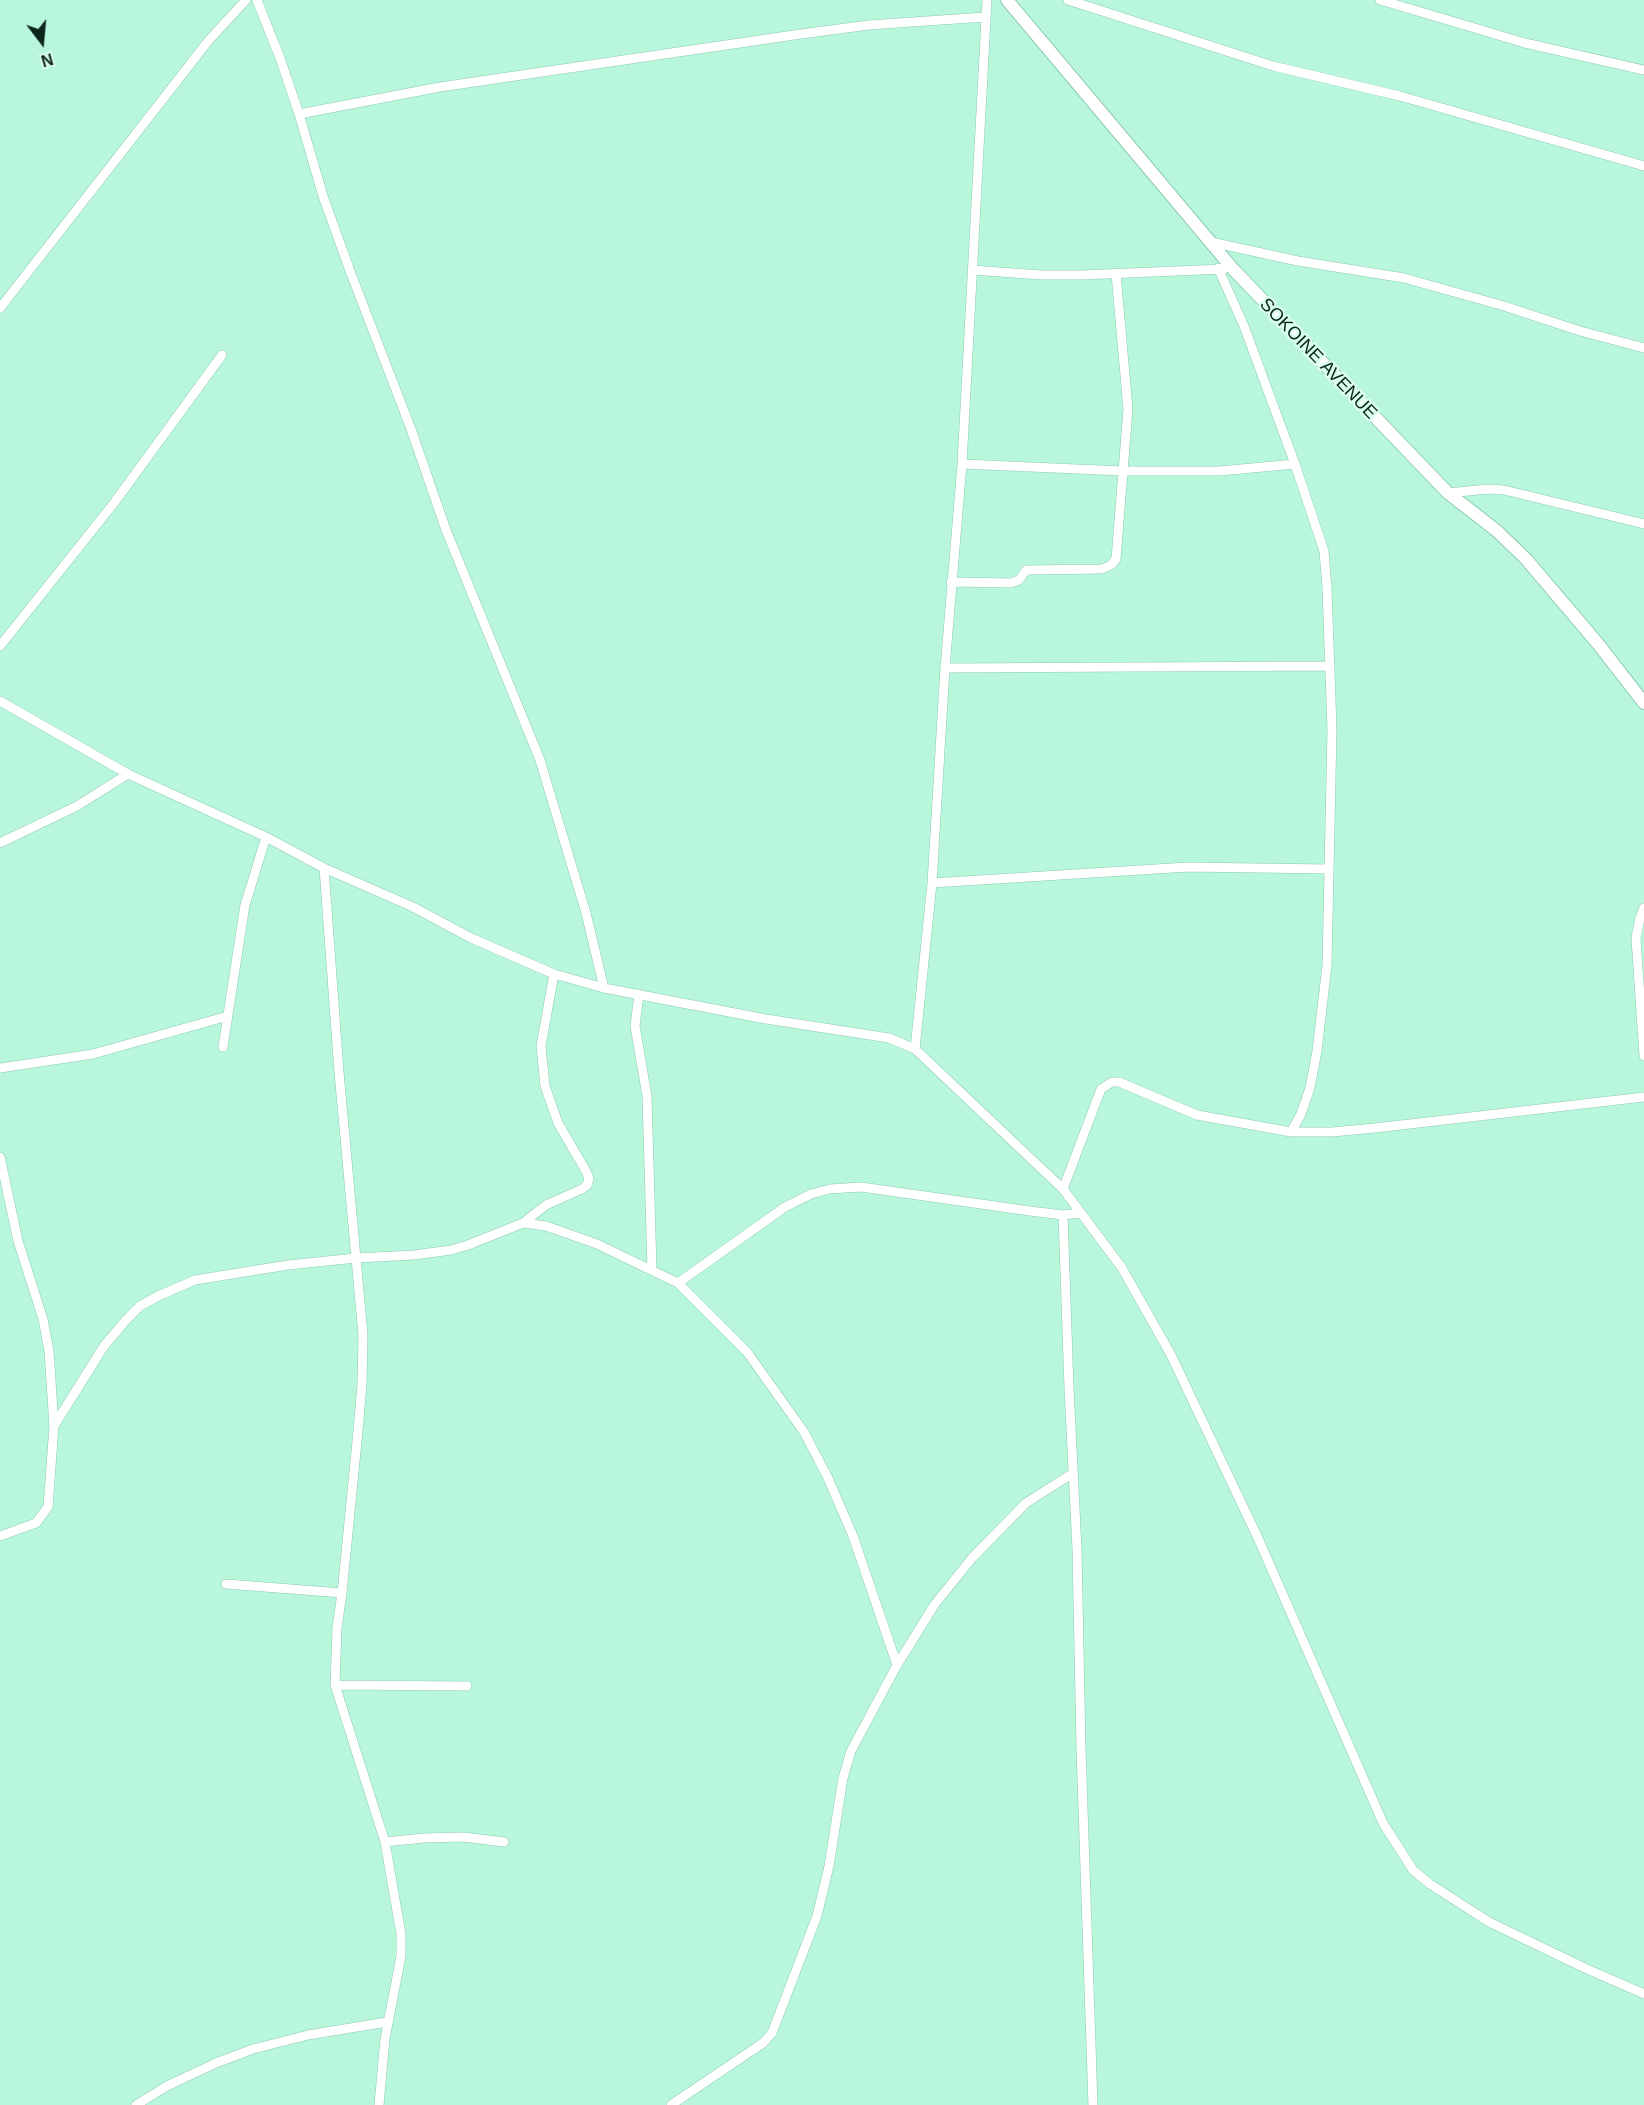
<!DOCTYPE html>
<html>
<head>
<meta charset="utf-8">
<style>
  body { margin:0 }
  #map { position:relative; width:1644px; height:2105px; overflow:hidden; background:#b8f7dc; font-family:Helvetica,sans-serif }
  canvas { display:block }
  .north { position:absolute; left:12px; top:12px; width:60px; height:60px; -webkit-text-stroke:4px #d9feed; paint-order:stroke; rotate:164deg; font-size:16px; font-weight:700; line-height:24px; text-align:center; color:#0c251c }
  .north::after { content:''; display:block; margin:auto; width:21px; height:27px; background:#0c251c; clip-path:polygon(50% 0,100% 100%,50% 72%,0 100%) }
</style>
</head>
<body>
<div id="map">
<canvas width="1644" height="2105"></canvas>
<div class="north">N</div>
</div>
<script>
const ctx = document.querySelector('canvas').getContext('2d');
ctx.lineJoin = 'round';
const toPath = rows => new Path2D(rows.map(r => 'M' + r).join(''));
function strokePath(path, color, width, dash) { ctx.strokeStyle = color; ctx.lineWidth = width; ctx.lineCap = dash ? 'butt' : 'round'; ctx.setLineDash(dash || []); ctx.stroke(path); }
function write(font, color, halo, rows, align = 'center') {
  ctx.font = font + ' Helvetica,sans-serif'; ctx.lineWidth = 5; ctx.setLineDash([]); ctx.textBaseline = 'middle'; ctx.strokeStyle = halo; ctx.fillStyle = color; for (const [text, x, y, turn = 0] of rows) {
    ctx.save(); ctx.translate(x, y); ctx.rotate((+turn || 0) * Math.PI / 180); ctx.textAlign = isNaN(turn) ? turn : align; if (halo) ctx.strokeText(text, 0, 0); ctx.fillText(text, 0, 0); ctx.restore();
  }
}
const street = toPath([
  [257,0,280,58,299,114,323,196,350,271,411,429,446,530,540,760,586,913,604,988],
  [1068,0,1273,66,1400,96,1644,166],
  [1380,0,1525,43,1644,70],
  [299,114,440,87,801,34,869,25,985,17],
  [1211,242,1298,261,1404,278,1504,306,1580,331,1644,348],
  [1218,268,1244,326,1295,464,1324,551,1327,588,1332,730,1327,965,1317,1051,1310,1088,1301,1114,1291,1132],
  [972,270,1041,275,1081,275,1224,269],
  [0,308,209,40,246,0],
  [962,464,1123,471,1220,471,1295,464],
  [1448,493,1488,489,1504,490,1644,524],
  [951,582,1011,583,1019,580,1026,570,1102,569,1111,565,1116,559,1128,409,1116,274],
  [0,646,114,503,222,355],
  [945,668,1330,666],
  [0,701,128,774,266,837,324,868,413,907,471,938,554,974,604,988,766,1019,889,1038,915,1049,1063,1189,1122,1268,1171,1355,1258,1538,1383,1823,1413,1870,1430,1884,1489,1922,1587,1969,1644,1994],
  [0,843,77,806,128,774],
  [324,868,339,1072,363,1335,362,1384,358,1431,342,1593,337,1628,335,1685,385,1842,401,1934,401,1956,385,2039,379,2105],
  [932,883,1188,867,1328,869],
  [1644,908,1640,918,1636,938,1644,1056],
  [639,994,635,1026,647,1096,652,1270],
  [223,1047,245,905,266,837],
  [915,1049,932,883,945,668,962,464,987,0],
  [0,1068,93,1054,228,1016],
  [0,1157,18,1241,43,1319,49,1351,54,1426,48,1507,36,1523,0,1536],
  [1063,1189,1101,1089,1112,1082,1119,1082,1197,1115,1291,1132,1332,1132,1375,1128,1644,1097],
  [1063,1215,1069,1388,1077,1549,1081,1748,1093,2105],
  [523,1223,546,1205,582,1189,587,1185,589,1179,587,1173,558,1123,545,1086,541,1046,554,974],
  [678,1283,785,1207,811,1194,830,1189,861,1187,1030,1211,1063,1215,1080,1213],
  [54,1426,104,1346,126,1320,140,1306,158,1296,195,1280,288,1265,356,1258,414,1255,451,1250,468,1245,523,1223,546,1226,597,1244,678,1283,747,1352,804,1432,828,1478,853,1536,897,1665],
  [226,1584,342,1593],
  [335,1685,467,1686],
  [385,1842,424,1838,463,1837,504,1842],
  [136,2105,167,2086,216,2063,253,2049,308,2035,387,2022],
  [671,2105,763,2043,772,2033,817,1916,829,1866,843,1778,851,1751,897,1665,935,1604,972,1558,1026,1503,1073,1473]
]);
const secondary = toPath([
  [1007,0,1233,269,1448,493,1497,531,1526,559,1599,645,1644,703]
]);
const streetNames = [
  ["SOKOINE AVENUE",1318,359,46]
];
strokePath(street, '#8dcbb1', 10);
strokePath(secondary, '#8dcbb1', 14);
strokePath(street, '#fff', 9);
strokePath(secondary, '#fff', 12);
write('18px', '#0c251c', '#d9feed', streetNames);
</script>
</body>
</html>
